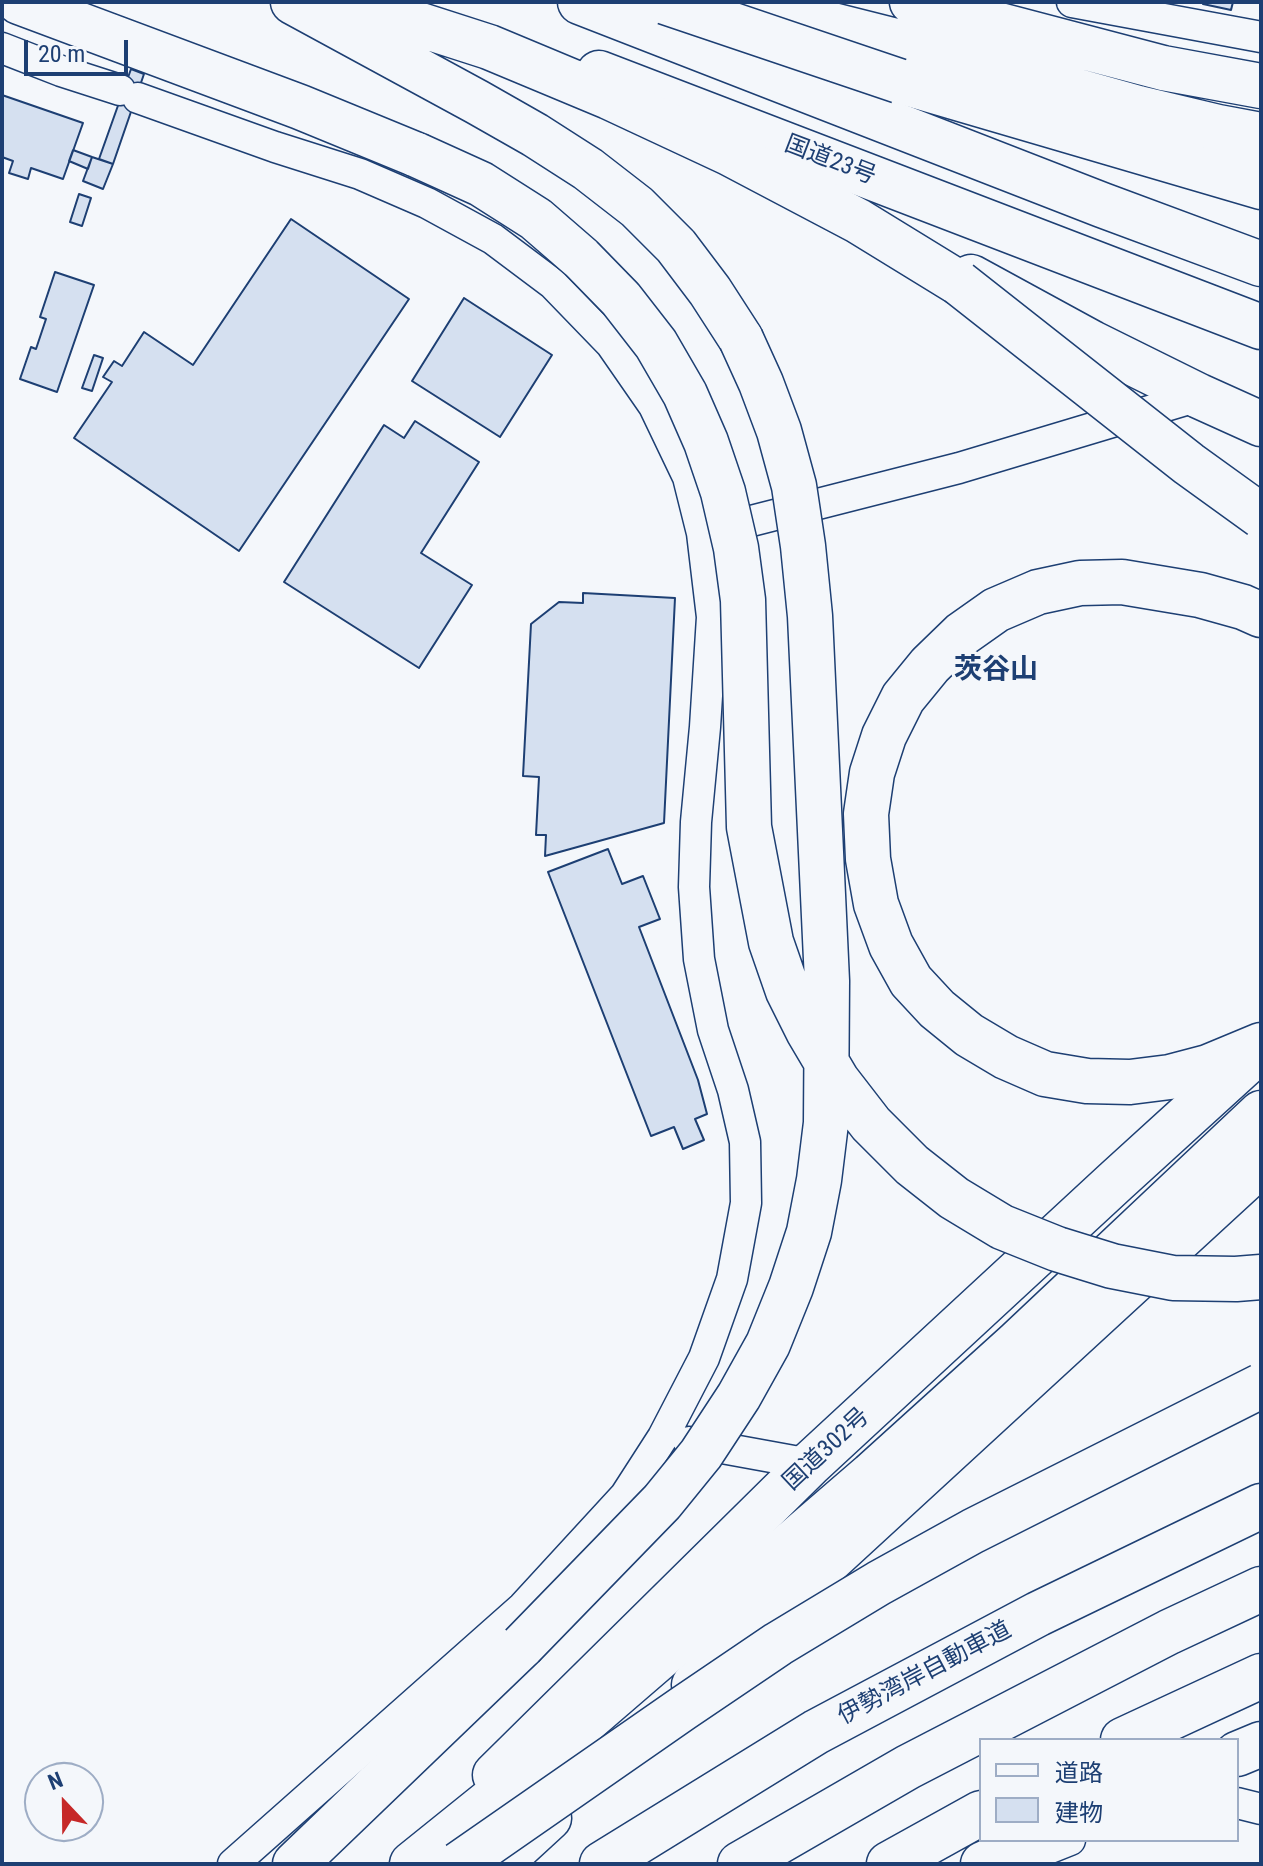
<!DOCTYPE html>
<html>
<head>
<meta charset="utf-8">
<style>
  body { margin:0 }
  #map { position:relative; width:1263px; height:1866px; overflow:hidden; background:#f4f7fb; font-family:"Roboto Condensed","Noto Sans JP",sans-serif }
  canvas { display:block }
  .frame { position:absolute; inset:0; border:4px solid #1d3f73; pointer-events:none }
  .legend { position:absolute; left:979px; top:1738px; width:260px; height:104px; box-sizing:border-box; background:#f4f7fb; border:2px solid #9eadc5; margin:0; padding:10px 14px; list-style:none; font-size:24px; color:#1d3f73 }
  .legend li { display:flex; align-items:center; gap:16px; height:40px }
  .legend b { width:40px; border:2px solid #9eadc5 }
  .north { position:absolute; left:24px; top:1762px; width:80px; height:80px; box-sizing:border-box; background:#f4f7fb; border:2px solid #9eadc5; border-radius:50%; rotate:338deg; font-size:22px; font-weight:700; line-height:32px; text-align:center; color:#1d3f73 }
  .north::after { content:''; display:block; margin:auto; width:28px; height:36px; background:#c62828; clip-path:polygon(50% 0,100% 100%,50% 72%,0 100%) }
  .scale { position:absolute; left:24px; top:40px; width:104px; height:36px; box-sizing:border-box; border:4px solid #1d3f73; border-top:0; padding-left:10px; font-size:24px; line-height:28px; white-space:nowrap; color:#1d3f73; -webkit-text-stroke:6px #f4f7fb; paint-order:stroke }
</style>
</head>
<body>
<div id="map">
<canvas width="1263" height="1866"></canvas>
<div class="frame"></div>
<ul class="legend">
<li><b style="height:10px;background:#f4f7fb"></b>道路</li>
<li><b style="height:22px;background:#d5e0f0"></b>建物</li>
</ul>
<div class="north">N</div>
<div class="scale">20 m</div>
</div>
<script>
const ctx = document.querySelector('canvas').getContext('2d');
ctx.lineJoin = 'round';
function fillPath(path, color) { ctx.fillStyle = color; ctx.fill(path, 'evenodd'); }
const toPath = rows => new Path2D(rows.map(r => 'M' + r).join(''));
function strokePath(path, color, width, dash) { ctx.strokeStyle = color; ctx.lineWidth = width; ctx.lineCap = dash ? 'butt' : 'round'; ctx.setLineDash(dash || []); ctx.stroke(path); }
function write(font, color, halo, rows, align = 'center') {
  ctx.font = font + ' "Roboto Condensed","Noto Sans JP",sans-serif'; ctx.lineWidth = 6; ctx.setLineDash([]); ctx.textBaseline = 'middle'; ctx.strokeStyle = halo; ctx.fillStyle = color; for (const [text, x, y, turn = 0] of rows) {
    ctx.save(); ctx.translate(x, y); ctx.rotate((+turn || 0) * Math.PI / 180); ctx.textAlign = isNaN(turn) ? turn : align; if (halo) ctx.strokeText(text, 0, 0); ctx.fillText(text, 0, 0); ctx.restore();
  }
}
const building = toPath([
  [1203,2,1233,2,1231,10,1203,4,1203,2],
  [131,69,144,74,113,164,99,159,131,69],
  [2,95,83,123,63,179,31,168,28,179,9,173,13,161,2,157,2,95],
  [73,150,92,157,88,169,69,161,73,150],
  [92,157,113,164,103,189,83,181,92,157],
  [79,194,91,198,82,226,70,222,79,194],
  [291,219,409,299,239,551,74,438,112,382,103,377,114,361,122,366,144,332,193,365,291,219],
  [55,272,94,285,57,392,20,379,31,347,36,349,46,319,40,317,55,272],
  [464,298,552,355,500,437,412,381,464,298],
  [94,355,103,358,92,391,82,388,94,355],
  [415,421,479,462,421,553,472,585,419,668,284,582,384,425,404,438,415,421],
  [583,593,675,598,664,823,545,856,546,835,536,835,539,777,523,776,531,624,559,602,583,603,583,593],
  [608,849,622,884,643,876,660,919,639,927,698,1080,707,1114,695,1119,704,1140,683,1149,674,1127,651,1136,548,872,608,849]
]);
const minor = toPath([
  [1072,2,1261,37],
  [2,48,61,71,120,90],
  [138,98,275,147,360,174,427,203,493,239,553,284,611,344,654,406,688,477,702,533,712,617,705,727,696,822,694,887,699,959,713,1030,733,1090,745,1142,746,1203,732,1279,704,1358,663,1437,625,1496,523,1607,233,1864],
  [712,531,959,468,1199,396],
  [689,1442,810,1464],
  [1237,1803,1261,1809],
  [1020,1860,1070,1840]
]);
const trunk = toPath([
  [580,2,1102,205,1261,264],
  [599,73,1261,327],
  [1178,144,1261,163],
  [971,277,1092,343,1199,396,1261,424],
  [694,1685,1261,1164],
  [495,1775,810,1464,1116,1181,1261,1049],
  [499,1864,549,1818]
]);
const motorway = toPath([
  [19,2,300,107,417,155],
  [293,2,477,102,535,135,588,169,637,207,676,246,710,291,741,339],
  [349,2,489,47,609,97,729,153,858,221,959,283],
  [741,2,920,47,1138,108,1218,127,1261,135],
  [912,2,1163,68,1261,86],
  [899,81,1261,187],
  [1261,615,1243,607,1200,595,1122,582,1080,583,1038,592,996,610,962,634,930,665,903,698,884,736,872,773,866,814,868,859,876,904,891,945,911,981,937,1009,969,1035,1006,1057,1045,1074,1087,1081,1130,1082,1170,1077,1208,1067,1261,1045],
  [1123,1740,1261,1676],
  [1237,1754,1261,1744],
  [295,1864,522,1646],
  [412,1864,530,1769,871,1475,1017,1343,1261,1113],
  [602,1864,816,1732,1038,1614,1261,1506],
  [740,1864,908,1767,1169,1632,1261,1589],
  [889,1864,981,1813],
  [983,1864,1036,1840]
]);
const motorwayBridge = toPath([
  [665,2,899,81],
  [417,155,481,184,536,219,581,258,621,299,656,344,685,394,706,442,723,492,736,548,743,600,749,827,771,942,788,991,808,1031,837,1080,871,1124,912,1165,954,1198,1002,1227,1057,1249,1112,1266,1173,1278,1236,1279,1261,1277],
  [959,283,1189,464,1261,516],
  [522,1646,662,1502,701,1454,739,1396,768,1344,791,1287,809,1232,819,1180,826,1123,827,981,810,616,803,546,794,486,779,431,761,383,741,339],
  [459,1864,682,1709,778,1644,879,1583,973,1531,1261,1386]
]);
const streetNames = [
  ["国道23号",830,161,21],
  ["国道302号",827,1450,-43],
  ["伊勢湾岸自動車道",925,1674,-28]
];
const quarterNames = [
  ["茨谷山",996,671]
];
fillPath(building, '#d5e0f0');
strokePath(building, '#1d3f73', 2);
strokePath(minor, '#1d3f73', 33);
strokePath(trunk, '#1d3f73', 47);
strokePath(motorway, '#1d3f73', 47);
strokePath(minor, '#f4f7fb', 30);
strokePath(trunk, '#f4f7fb', 44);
strokePath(motorway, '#f4f7fb', 44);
strokePath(motorwayBridge, '#1d3f73', 47, []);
strokePath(motorwayBridge, '#f4f7fb', 44);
write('24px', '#1d3f73', '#f4f7fb', streetNames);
write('bold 28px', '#1d3f73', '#f4f7fb', quarterNames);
</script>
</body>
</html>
